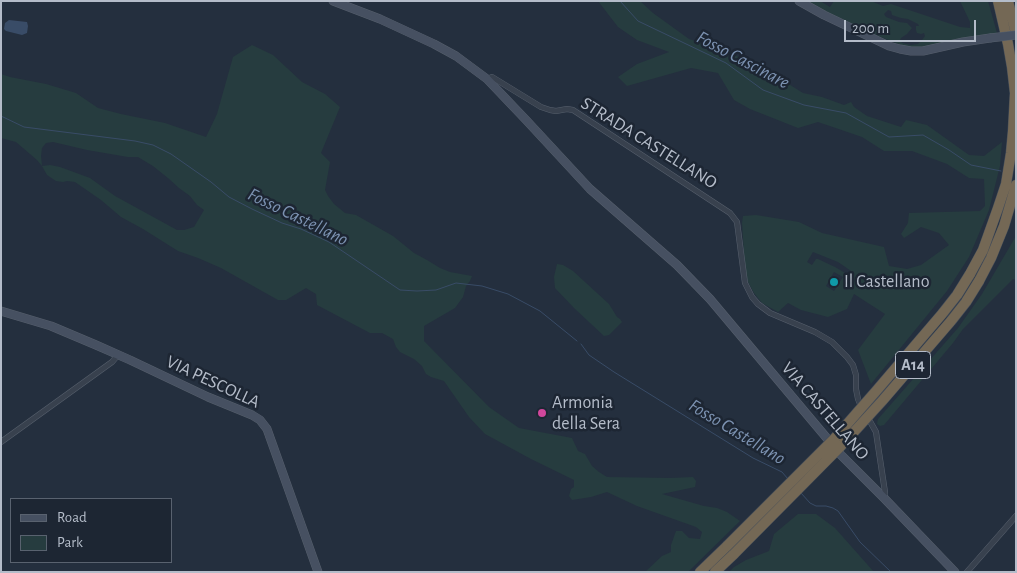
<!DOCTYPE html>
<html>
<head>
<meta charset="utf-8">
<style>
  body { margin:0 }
  #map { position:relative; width:1017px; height:573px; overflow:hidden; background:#242f3e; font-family:"Alegreya Sans",sans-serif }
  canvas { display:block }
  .frame { position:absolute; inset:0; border:2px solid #b4bcc9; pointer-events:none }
  .legend { position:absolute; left:10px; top:498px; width:162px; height:65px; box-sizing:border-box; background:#1d2633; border:1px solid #59626f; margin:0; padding:6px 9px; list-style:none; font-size:15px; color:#b4bcc9 }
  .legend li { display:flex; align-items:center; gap:10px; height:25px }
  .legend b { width:25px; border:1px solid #59626f }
  .scale { position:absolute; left:844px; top:20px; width:132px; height:22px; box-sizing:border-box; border:2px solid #b4bcc9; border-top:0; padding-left:6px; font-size:15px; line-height:18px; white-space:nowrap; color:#b4bcc9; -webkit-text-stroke:4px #1d2633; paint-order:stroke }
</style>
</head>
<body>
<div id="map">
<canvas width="1017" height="573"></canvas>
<div class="frame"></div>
<ul class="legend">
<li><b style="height:6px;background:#465061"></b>Road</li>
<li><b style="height:14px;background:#263c3f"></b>Park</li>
</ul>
<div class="scale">200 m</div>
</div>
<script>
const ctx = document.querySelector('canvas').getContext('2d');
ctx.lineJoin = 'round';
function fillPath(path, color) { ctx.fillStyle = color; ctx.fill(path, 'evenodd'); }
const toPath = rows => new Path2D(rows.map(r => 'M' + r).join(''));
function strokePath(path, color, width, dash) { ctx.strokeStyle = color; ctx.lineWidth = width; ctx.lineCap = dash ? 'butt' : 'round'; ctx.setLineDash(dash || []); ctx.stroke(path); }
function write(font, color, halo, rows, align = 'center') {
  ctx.font = font + ' "Alegreya Sans",sans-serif'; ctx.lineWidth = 5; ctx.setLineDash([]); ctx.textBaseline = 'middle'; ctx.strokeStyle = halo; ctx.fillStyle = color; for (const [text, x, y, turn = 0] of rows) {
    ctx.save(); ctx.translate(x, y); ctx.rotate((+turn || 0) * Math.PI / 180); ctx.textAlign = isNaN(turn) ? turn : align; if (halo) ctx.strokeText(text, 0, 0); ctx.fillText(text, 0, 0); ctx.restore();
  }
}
const green = toPath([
  [598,1,640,1,653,13,689,39,723,50,763,68,803,93,822,97,844,105,851,102,854,107,867,116,901,127,906,120,927,125,969,155,984,156,1002,142,1000,166,989,210,969,257,947,291,871,384,858,350,885,314,854,294,847,309,828,317,801,310,788,303,778,312,762,303,754,293,748,282,745,269,742,223,743,216,756,215,799,222,822,233,884,247,889,266,907,269,921,265,949,245,939,233,921,227,904,238,901,234,908,223,909,213,980,211,985,206,984,179,969,178,947,164,912,151,884,151,862,137,818,122,798,128,750,109,734,100,718,73,691,68,627,86,618,77,637,64,669,52,637,40,618,27],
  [813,252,838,262,854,273,852,277,835,267,818,259,816,259,812,265,807,262],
  [834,272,843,277,834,291,826,286],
  [807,1,820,1,830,7,834,1,871,1,883,6,891,4,960,27,970,28,970,22,960,1,988,1,997,33,996,34,919,49,904,46,881,37,823,10],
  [888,10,891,11,892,15,901,18,908,19,918,24,919,26,916,26,916,30,917,33,921,34,924,33,925,36,922,40,918,44,911,45,902,43,900,40,901,38,907,34,912,28,907,23,899,22,886,17,884,14],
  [252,45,273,55,302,82,325,94,340,107,321,153,330,162,325,190,328,196,334,204,345,213,356,215,393,236,414,253,427,260,440,268,450,272,472,276,470,281,466,286,463,297,455,308,424,326,424,341,489,407,519,428,572,438,578,451,585,454,592,466,599,472,607,477,670,478,693,477,696,481,695,487,662,494,704,506,717,508,727,512,740,521,688,572,645,572,662,556,671,552,671,545,676,531,682,531,689,538,700,539,702,532,696,527,637,506,607,492,591,497,572,500,569,496,571,489,574,487,574,480,531,459,485,434,469,417,444,381,431,377,426,374,422,366,414,359,400,352,396,347,393,339,382,333,370,333,317,305,316,294,306,288,286,300,278,300,221,268,198,258,178,251,143,229,121,217,101,200,75,182,67,181,63,182,56,181,47,175,42,166,37,160,16,142,1,138,1,74,10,77,46,84,76,93,98,108,121,114,165,123,206,137,217,114,233,57],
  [53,142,87,150,128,157,138,157,153,166,168,178,179,188,190,196,197,205,204,210,194,227,184,230,177,230,115,196,90,178,60,167,50,165,42,166,41,156,42,148,46,143],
  [1016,236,1016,280,1013,279,963,329,953,343,884,425,880,426,877,424,878,419,958,328,982,294],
  [557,264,563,265,573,271,609,304,617,317,620,319,622,322,609,335,604,336,574,308,555,288,554,277],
  [798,514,816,514,835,528,874,572,729,572,734,567,746,560,769,551,774,534]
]);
const water = toPath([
  [9,20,27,22,28,26,27,33,22,35,6,31,4,29,5,23]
]);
const stream = toPath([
  [620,1,638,21,726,63,763,90,804,105,846,113,889,137,923,135,949,150,971,165,1001,171],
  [1,116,24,127,135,141,153,145,171,154,211,182,229,197,252,209,282,223,301,229,329,242,400,290,417,291,436,290,456,283,482,286,508,294,540,311,577,341],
  [581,344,589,355,614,372,753,458,782,472,788,479],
  [801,493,810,503,816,506,826,506,833,508,838,511,860,542,891,572]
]);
const street = toPath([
  [487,79,492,77,541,107,550,110,556,111,567,109,573,110,730,213,737,222,745,283,752,297,758,304,770,313,815,332,832,342,847,357,853,365,856,375,856,389,858,399,862,409],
  [867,416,876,432,877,439,885,492,884,498],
  [1,442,112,362,118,355],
  [967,572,1016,516]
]);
const secondary = toPath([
  [333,1,380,19,434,44,456,56,487,79,527,121,590,189,677,265,710,299,841,455,884,498,955,572],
  [799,1,824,15,889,46,900,49,911,51,923,51,963,42,990,38],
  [1,311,51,326,96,345,130,360,208,397,252,415,260,420,267,429,318,572]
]);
const highway = toPath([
  [1008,1,1016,33],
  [970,274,983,250,998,208,1006,184,1011,153,1013,131,1015,93,1012,67,1008,44,998,1],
  [979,281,991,258,1004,226,1016,185],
  [700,572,727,546],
  [715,572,734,554]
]);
const secondaryBridge = toPath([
  [990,38,1016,35]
]);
const highwayBridge = toPath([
  [727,546,834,439,877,390,942,314,957,295,970,274],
  [734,554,841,446,883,400,951,321,966,302,979,281]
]);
const markers = [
  [834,282,5,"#0f9aa8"],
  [542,413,5,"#d1479c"]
];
const shields = [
  [913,365,35]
];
const shieldNames = [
  ["A14",913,365]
];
const streetNames = [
  ["STRADA CASTELLANO",649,143,32],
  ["VIA PESCOLLA",213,382,25],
  ["VIA CASTELLANO",825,411,49]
];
const poiNames = [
  ["Il Castellano",844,282],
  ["Armonia",552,403],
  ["della Sera",552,424]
];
const waterNames = [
  ["Fosso Cascinare",743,60,28],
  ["Fosso Castellano",298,217,26],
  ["Fosso Castellano",737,432,31]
];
fillPath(green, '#263c3f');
fillPath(water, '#394c67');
strokePath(stream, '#394c67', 1);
strokePath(street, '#565f6c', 6);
strokePath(secondary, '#565f6c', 9);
strokePath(highway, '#434c59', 11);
strokePath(street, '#38414e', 5);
strokePath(secondary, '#465061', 8);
strokePath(highway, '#746855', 10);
strokePath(secondaryBridge, '#565f6c', 9, []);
strokePath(highwayBridge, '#434c59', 11, []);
strokePath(secondaryBridge, '#465061', 8);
strokePath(highwayBridge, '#746855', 10);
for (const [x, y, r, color] of markers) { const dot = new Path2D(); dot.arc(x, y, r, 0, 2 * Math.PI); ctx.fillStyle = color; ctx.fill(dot); strokePath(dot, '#1d2633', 2); }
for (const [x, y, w] of shields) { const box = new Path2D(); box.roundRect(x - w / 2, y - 13.5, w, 27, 4); ctx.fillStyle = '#1d2633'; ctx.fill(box); strokePath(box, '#b4bcc9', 1); }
write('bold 16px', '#b4bcc9', null, shieldNames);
write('18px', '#b4bcc9', '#1d2633', streetNames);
write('18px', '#b4bcc9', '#1d2633', poiNames, 'left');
write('italic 19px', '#7c92b1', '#1d2633', waterNames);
</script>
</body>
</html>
